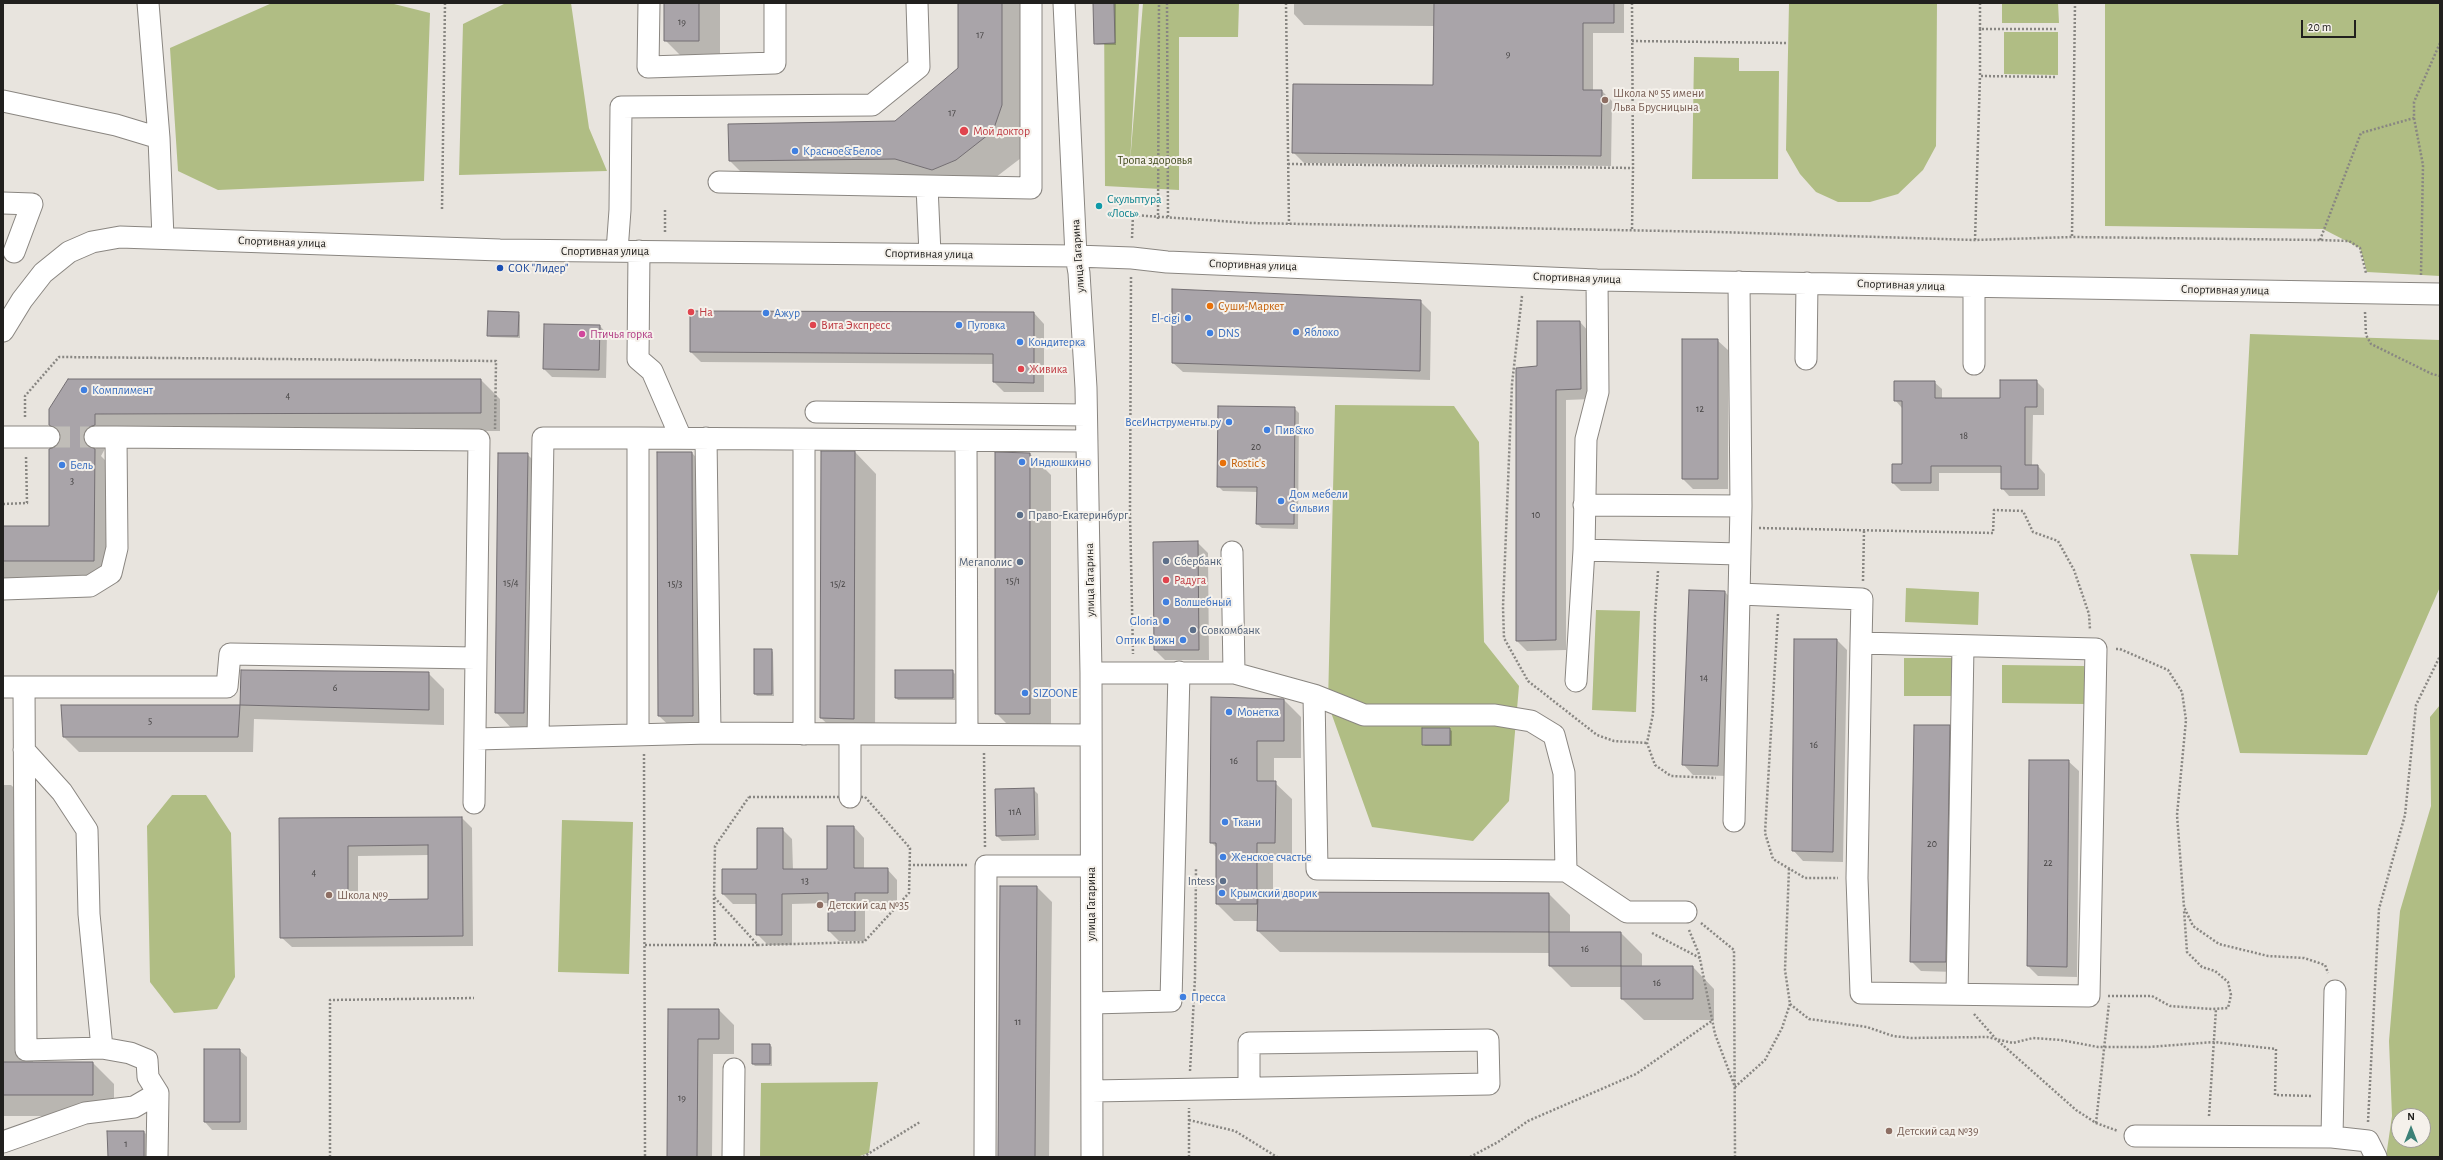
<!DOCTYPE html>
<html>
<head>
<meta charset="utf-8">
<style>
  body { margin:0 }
  #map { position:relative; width:2443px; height:1160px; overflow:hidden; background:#e8e4de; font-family:"Alegreya Sans",sans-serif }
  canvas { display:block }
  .frame { position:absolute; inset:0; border:4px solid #21201e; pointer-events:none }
  .north { position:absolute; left:2391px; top:1108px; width:40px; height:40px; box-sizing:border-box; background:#f5f1eb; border:1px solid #a09d99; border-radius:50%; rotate:0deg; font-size:11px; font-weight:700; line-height:16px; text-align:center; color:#21201e }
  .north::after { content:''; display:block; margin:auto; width:14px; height:18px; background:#3c8177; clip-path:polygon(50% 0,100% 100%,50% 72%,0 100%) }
  .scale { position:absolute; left:2301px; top:20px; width:55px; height:18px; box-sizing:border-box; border:2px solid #21201e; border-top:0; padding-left:5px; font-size:12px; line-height:14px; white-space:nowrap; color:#21201e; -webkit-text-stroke:3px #f5f1eb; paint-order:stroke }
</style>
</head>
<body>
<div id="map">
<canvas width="2443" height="1160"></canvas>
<div class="frame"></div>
<div class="north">N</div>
<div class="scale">20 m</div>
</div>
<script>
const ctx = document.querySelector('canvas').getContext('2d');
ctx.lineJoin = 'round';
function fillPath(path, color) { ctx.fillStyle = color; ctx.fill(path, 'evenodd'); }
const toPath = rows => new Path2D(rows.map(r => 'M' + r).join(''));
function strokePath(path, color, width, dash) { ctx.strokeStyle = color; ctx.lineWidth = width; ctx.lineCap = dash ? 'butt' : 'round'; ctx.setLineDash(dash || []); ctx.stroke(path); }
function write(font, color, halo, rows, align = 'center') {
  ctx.font = font + ' "Alegreya Sans",sans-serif'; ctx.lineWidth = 4; ctx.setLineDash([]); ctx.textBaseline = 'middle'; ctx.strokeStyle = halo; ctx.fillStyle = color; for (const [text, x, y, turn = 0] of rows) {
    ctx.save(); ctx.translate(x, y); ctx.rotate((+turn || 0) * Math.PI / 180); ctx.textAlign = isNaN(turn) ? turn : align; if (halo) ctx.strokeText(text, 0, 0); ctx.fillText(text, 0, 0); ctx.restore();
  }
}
const green = toPath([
  [272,3,390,3,430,13,424,181,218,190,178,171,170,48],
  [506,3,571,3,589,128,607,171,459,175,463,24],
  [1104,3,1139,3,1130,163,1143,3,1239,3,1238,37,1179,37,1179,190,1105,186],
  [1789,3,1937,3,1936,146,1923,170,1898,194,1870,202,1838,202,1816,192,1800,174,1786,150],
  [2002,3,2058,3,2059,23,2002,23],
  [2105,3,2440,3,2440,276,2367,272,2360,248,2323,229,2105,226],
  [2004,32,2058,32,2058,75,2004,74],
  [1694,57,1739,58,1739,71,1779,71,1778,179,1692,179],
  [2250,334,2440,340,2440,587,2367,755,2240,753,2190,554,2238,555],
  [1335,405,1454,406,1479,442,1484,642,1519,686,1509,801,1473,841,1372,827,1328,704],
  [1906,588,1979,592,1978,625,1905,622],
  [1596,610,1640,611,1636,712,1592,710],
  [1904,658,1953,658,1953,696,1904,696],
  [2002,665,2084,666,2084,704,2002,703],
  [2440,705,2440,1157,2386,1157,2392,1116,2389,1041,2400,911,2431,806,2430,717],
  [2399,1116,2423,1116,2423,1140,2399,1140],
  [172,795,206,795,231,833,235,977,217,1009,174,1013,150,982,147,826],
  [562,820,633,822,629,974,558,972],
  [878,1082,869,1153,857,1157,760,1157,761,1083]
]);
const shadow = toPath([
  [665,3,720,3,720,62,687,62,665,40],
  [959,3,1029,3,1021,158,983,187,757,188,730,161,895,122,959,68],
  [1094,3,1116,3,1116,45,1097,45,1094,43],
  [1294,3,1624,3,1624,33,1593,33,1593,91,1602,91,1612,101,1611,166,1304,163,1293,152,1434,86,1434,26,1304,25,1294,14],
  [1420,301,1431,312,1430,380,1183,372,1172,362],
  [518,313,520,315,520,338,491,337,488,335],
  [1034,313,1044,324,1044,392,1004,392,994,382,994,364,701,362,691,352],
  [1580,322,1590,333,1591,399,1566,400,1566,650,1527,651,1517,641,1538,367],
  [600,326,607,334,606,378,552,377,544,369],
  [1717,340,1728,350,1728,489,1693,489,1683,479],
  [481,380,500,399,500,431,114,432,101,456,114,469,113,580,3,579,3,527,50,527,56,448,62,436,50,425,50,410],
  [2036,381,2044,389,2044,415,2033,415,2032,466,2038,466,2045,474,2045,496,2009,496,2002,488,2002,473,1939,473,1939,491,1901,491,1893,483,1903,465,1902,408,1895,400,1934,382,1942,389,1942,399,2001,399],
  [1294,408,1299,413,1298,529,1262,528,1257,524,1257,492,1223,491,1218,486],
  [855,452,876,474,875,740,843,739,821,718],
  [692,453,713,475,714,737,681,737,659,716],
  [527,454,548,475,545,734,517,734,496,712],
  [1030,454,1051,475,1051,735,1018,735,996,713],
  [1197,542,1208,553,1209,660,1165,660,1155,650],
  [1725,592,1735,603,1728,776,1693,775,1683,764],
  [1837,640,1847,650,1843,862,1803,861,1793,850],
  [771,650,773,652,774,696,757,696,755,694],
  [242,672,428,673,444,689,444,725,254,719,253,752,79,752,64,737,62,706,240,706],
  [896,672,953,672,955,674,955,700,898,700,896,698],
  [1212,698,1284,700,1301,717,1301,758,1274,758,1274,782,1292,799,1292,860,1273,859,1273,893,1549,894,1570,915,1570,933,1621,933,1642,954,1642,967,1693,967,1714,989,1714,1020,1644,1020,1622,999,1622,987,1571,987,1550,966,1550,953,1280,952,1258,931,1258,921,1234,921,1217,904,1217,848,1211,842],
  [1949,726,1960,737,1955,972,1921,971,1911,961],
  [1449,729,1452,731,1452,746,1425,746,1423,744],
  [2068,761,2079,771,2077,977,2038,976,2028,966],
  [3,785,11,785,33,806,33,1063,93,1063,114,1084,114,1116,3,1116],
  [1033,789,1038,794,1039,840,1002,841,997,836],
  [462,818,472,828,473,946,292,947,281,937,280,819],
  [429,855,430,900,358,901,358,856],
  [854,827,864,838,864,869,887,869,897,880,897,903,865,903,865,941,839,941,829,931,829,903,792,904,792,945,768,945,757,934,757,904,733,904,723,894,758,870,782,829,792,839,793,870,828,870],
  [1037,887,1052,902,1049,1157,999,1157],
  [669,1010,719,1010,734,1025,734,1054,713,1054,712,1157,668,1157],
  [753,1045,770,1045,772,1047,772,1066,755,1066,753,1064],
  [239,1050,247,1057,247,1130,212,1130,205,1122],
  [144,1132,165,1153,165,1157,109,1157]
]);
const building = toPath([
  [664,3,699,3,699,41,664,41,664,3],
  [958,3,1002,3,1002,105,993,131,956,160,932,170,895,159,729,161,728,124,895,121,958,68,958,3],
  [1093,3,1114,3,1115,43,1094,44,1093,3],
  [1434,3,1614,3,1614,23,1583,23,1583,90,1602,90,1601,156,1292,153,1293,84,1433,85,1434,3],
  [1172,289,1421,300,1420,371,1172,363,1172,289],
  [488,311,519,312,518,336,487,336,488,311],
  [690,311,1034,312,1034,383,993,382,993,354,690,352,690,311],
  [1537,321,1580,321,1581,389,1556,390,1556,640,1516,641,1516,368,1537,366,1537,321],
  [544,324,600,325,599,370,543,369,544,324],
  [1682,339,1718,339,1718,479,1682,479,1682,339],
  [68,379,481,379,481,413,95,414,95,425,89,427,83,437,85,443,95,449,94,561,3,561,3,526,49,526,49,449,55,447,61,437,59,431,49,425,49,409,68,379],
  [2000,380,2037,380,2037,407,2025,407,2025,465,2038,465,2038,489,2001,489,2001,466,1931,466,1931,483,1892,483,1892,464,1902,464,1902,401,1894,401,1894,381,1935,381,1935,398,2000,398,2000,380],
  [1218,406,1295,407,1294,524,1256,524,1257,487,1217,487,1218,406],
  [821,451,855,451,854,719,820,718,821,451],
  [657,452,692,452,693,716,658,716,657,452],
  [995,452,1030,453,1030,714,995,714,995,452],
  [498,453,528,453,524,713,495,713,498,453],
  [1198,541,1199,650,1154,650,1153,542,1198,541],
  [1689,590,1725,591,1718,766,1682,765,1689,590],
  [1794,639,1837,639,1833,852,1792,851,1794,639],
  [754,649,772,649,772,694,754,694,754,649],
  [241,670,429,672,429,710,240,705,241,670],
  [895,670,953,670,953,698,895,698,895,670],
  [1211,697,1284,699,1284,741,1257,741,1257,781,1276,781,1275,843,1257,843,1257,904,1216,904,1216,843,1210,843,1211,697],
  [61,705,240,705,238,737,63,737,61,705],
  [1914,725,1950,725,1946,962,1910,962,1914,725],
  [1422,728,1450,728,1450,745,1422,745,1422,728],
  [2029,760,2069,760,2067,967,2027,966,2029,760],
  [1034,788,1035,835,996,836,995,789,1034,788],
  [462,817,463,936,280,938,279,818,462,817],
  [428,845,428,899,348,900,348,846,428,845],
  [827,826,854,826,854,868,888,868,888,893,855,893,855,931,828,931,828,893,782,894,782,935,756,935,756,894,722,894,722,869,757,869,757,828,783,828,783,869,827,869,827,826],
  [1000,886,1037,886,1035,1157,998,1157,1000,886],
  [1258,892,1549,893,1549,932,1257,931,1258,892],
  [1549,932,1621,932,1621,966,1549,966,1549,932],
  [1621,966,1693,966,1693,999,1621,999,1621,966],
  [668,1009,719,1009,719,1039,698,1039,697,1157,667,1157,668,1009],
  [752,1044,770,1044,770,1064,752,1064,752,1044],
  [204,1049,240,1049,240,1122,204,1122,204,1049],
  [3,1062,93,1062,93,1095,3,1095,3,1062],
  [107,1131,144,1131,144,1157,108,1157,107,1131]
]);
const minorTunnel = toPath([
  [49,437,95,437]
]);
const path = toPath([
  [1167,3,1168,218],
  [1286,3,1289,224],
  [1632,3,1633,168],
  [1980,3,1980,29,2058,29],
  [1980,29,1980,76,2057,77],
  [1632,41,1788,43],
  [2414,118,2423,165,2421,275],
  [1288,164,1633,168,1632,230],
  [442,209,445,3],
  [665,210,665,234],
  [1158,219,1159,3],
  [2072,236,2075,3],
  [1132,238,1133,215,1251,223,1719,232,1975,240,2072,237,2320,240,2349,241,2360,248,2366,273],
  [1975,240,1980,76],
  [2320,240,2361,133,2414,118,2414,102,2440,43],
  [1131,277,1130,514,1133,654],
  [1522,296,1512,384,1503,607,1504,638,1528,681,1597,735,1614,741,1647,743],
  [2365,312,2366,335,2371,344,2432,374,2440,376],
  [25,417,25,396,59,357,496,361,495,429],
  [3,504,27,503,26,456],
  [1759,528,1993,533,1994,510,2023,511,2033,532,2058,541,2074,570,2089,614,2090,630],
  [1658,571,1655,615,1653,714,1647,743,1655,765,1671,776,1716,778],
  [1863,581,1864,531],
  [1778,614,1765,833,1773,859,1805,878,1838,878],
  [2116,649,2120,649,2168,670,2182,692,2186,720,2177,815,2184,907,2193,926,2219,944,2268,956,2304,958,2325,965,2328,973],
  [984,753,985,848],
  [644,754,645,1157],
  [749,797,865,797,910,848,909,893,864,942,758,945,714,897,715,846,749,797],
  [909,865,967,865],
  [714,898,715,945,758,945],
  [1701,923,1734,950,1735,1157],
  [1689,930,1699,954,1715,1034,1735,1087,1765,1060,1782,1028,1790,1004,1785,970,1789,869],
  [1652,933,1700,958],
  [645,945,715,945],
  [2108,996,2152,996,2170,1006,2212,1009,2228,1008,2231,995,2228,982,2215,971,2202,967,2187,952,2184,910],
  [1790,1004,1809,1019,1867,1027,1893,1036,1911,1038,1987,1037,2013,1043,2033,1038,2061,1040,2098,1047,2149,1047,2214,1042,2276,1049,2275,1095,2313,1096],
  [1974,1014,1996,1039,2076,1110,2096,1123,2118,1131],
  [1190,1071,1195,978,1196,868],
  [2209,1116,2216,1009],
  [1189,1120,1235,1131,1277,1157],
  [2368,1122,2379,909,2405,815,2416,705,2440,656],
  [2096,1123,2109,1003],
  [330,1157,330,1000,474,998],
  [863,1157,920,1122],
  [1189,1157,1189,1108],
  [1470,1157,1498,1142,1528,1121,1636,1074,1713,1020]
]);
const minor = toPath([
  [148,3,159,138,163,238],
  [649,3,648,67,775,63,775,3],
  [1064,3,1076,256,1079,273,1086,388,1091,673,1092,1157],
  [3,101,116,125,159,138],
  [719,182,1031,188,1031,3],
  [927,186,930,254],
  [3,203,32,204,14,252],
  [617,251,620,210,621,107,872,105,919,67,917,3],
  [639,251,638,359,652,371,681,438],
  [3,331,22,300,43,273,69,252,92,242,120,237,500,250,1076,256,1132,258,1167,262,1597,280,2440,294],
  [1806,359,1807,283],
  [1974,364,1974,288],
  [816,412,1086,415],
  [3,437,49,437],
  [95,437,116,437],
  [706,438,710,733],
  [966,442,967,734],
  [1584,505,1741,506],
  [1584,550,1740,554],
  [1232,552,1234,673],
  [3,589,90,586,111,573,117,548,116,437,479,440,474,803],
  [1739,594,1862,599,1861,643,1857,878,1861,993,2089,996,2096,649,1861,643],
  [1091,673,1234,673,1314,695,1364,715,1495,715,1531,721,1554,735,1564,773,1566,871,1627,912,1686,912],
  [1576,681,1584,550,1586,439,1598,392,1597,280],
  [3,687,227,687,230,654,475,658],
  [1314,695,1317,869,1566,871],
  [638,734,638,438,1087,441],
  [804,734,804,440],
  [850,734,850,797],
  [538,737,543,438,638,438],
  [476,739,710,733,1090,735],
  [24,750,62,792,87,830,89,914,102,1048],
  [1734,821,1741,506,1739,282],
  [1957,994,1963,646],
  [1092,1003,1171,1001,1179,672],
  [1092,1091,1489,1084,1488,1040,1249,1043,1249,1088],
  [2135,1136,2332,1137,2368,1141,2376,1157],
  [2332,1137,2335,991],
  [3,1142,85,1113,134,1107,158,1093,148,1077,147,1060,130,1053,102,1048,26,1050,24,687],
  [157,1157,158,1093],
  [733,1157,734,1069],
  [985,1157,986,866,1091,866]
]);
const markers = [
  [1605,100,4,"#8d6e63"],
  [964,131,5,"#e0444e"],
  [795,151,4,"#3f7fe0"],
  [1099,206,4,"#0f9aa8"],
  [500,268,4,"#1a4fb4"],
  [1210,306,4,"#e8710a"],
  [691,312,4,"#e0444e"],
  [766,313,4,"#3f7fe0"],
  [1188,318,4,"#3f7fe0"],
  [813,325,4,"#e0444e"],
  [959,325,4,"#3f7fe0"],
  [1296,332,4,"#3f7fe0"],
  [1210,333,4,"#3f7fe0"],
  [582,334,4,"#d1479c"],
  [1020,342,4,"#3f7fe0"],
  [1021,369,4,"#e0444e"],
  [84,390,4,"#3f7fe0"],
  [1229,422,4,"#3f7fe0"],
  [1267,430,4,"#3f7fe0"],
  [1022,462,4,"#3f7fe0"],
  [1223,463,4,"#e8710a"],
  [62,465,4,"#3f7fe0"],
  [1281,501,4,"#3f7fe0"],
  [1020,515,4,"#5c6f8a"],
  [1166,561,4,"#5c6f8a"],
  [1020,562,4,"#5c6f8a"],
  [1166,580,4,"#e0444e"],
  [1166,602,4,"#3f7fe0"],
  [1166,621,4,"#3f7fe0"],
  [1193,630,4,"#5c6f8a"],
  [1183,640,4,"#3f7fe0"],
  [1025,693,4,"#3f7fe0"],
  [1229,712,4,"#3f7fe0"],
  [1225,822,4,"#3f7fe0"],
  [1223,857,4,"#3f7fe0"],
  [1223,881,4,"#5c6f8a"],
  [1222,893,4,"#3f7fe0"],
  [329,895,4,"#8d6e63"],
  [820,905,4,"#8d6e63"],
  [1183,997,4,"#3f7fe0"],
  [1889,1131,4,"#8d6e63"]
];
const numberNames = [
  ["19",682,22],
  ["17",980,35],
  ["9",1508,54],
  ["17",952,113],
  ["4",288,396],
  ["12",1700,409],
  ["18",1964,436],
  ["20",1256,447],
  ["3",72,481],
  ["10",1536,515],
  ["15/1",1013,581],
  ["15/4",511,583],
  ["15/3",675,584],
  ["15/2",838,584],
  ["14",1704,678],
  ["6",335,688],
  ["5",150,721],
  ["16",1814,745],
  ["16",1234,761],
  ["11А",1015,812],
  ["20",1932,844],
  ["22",2048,863],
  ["4",314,873],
  ["13",805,881],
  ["16",1585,949],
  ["16",1657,983],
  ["11",1018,1022],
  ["19",682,1098],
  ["1",126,1144]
];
const educationNames = [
  ["Школа № 55 имени",1613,93],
  ["Льва Брусницына",1613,107],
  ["Школа №9",337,895],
  ["Детский сад №35",828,905],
  ["Детский сад №39",1897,1131]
];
const healthNames = [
  ["Мой доктор",973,131],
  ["На",699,312],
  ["Вита Экспресс",821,325],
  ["Живика",1029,369],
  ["Радуга",1174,580]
];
const shopNames = [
  ["Красное&Белое",803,151],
  ["Ажур",774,313],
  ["El-cigi",1180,318,"right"],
  ["Пуговка",967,325],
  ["Яблоко",1304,332],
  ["DNS",1218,333],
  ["Кондитерка",1028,342],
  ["Комплимент",92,390],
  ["ВсеИнструменты.ру",1221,422,"right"],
  ["Пив&ко",1275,430],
  ["Индюшкино",1030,462],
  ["Бель",70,465],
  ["Дом мебели",1289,494],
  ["Сильвия",1289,508],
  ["Волшебный",1174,602],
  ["Gloria",1158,621,"right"],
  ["Оптик Вижн",1175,640,"right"],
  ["SIZOONE",1033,693],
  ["Монетка",1237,712],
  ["Ткани",1233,822],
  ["Женское счастье",1231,857],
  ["Крымский дворик",1230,893],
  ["Пресса",1191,997]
];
const parkNames = [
  ["Тропа здоровья",1155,160]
];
const cultureNames = [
  ["Скульптура",1107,199],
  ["«Лось»",1107,213]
];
const streetNames = [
  ["Спортивная улица",282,242,2],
  ["Спортивная улица",605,251],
  ["Спортивная улица",929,254,1],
  ["улица Гагарина",1078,256,-94],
  ["Спортивная улица",1253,265,2],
  ["Спортивная улица",1577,278,2],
  ["Спортивная улица",1901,285,2],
  ["Спортивная улица",2225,290,1],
  ["улица Гагарина",1090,580,-91],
  ["улица Гагарина",1091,904,-90]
];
const transitNames = [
  ["СОК \"Лидер\"",508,268]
];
const foodNames = [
  ["Суши-Маркет",1218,306],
  ["Rostic's",1231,463]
];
const hotelNames = [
  ["Птичья горка",590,334]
];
const serviceNames = [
  ["Право-Екатеринбург",1028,515],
  ["Сбербанк",1174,561],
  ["Мегаполис",1012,562,"right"],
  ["Совкомбанк",1201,630],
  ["Intess",1215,881,"right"]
];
fillPath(green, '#b0bd84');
fillPath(shadow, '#0003');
fillPath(building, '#a9a4a9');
strokePath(building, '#736e72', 1);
strokePath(minorTunnel, '#c0bdb8', 21, [21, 10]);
strokePath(minor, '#8a8681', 23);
strokePath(path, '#888682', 2.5, [2, 2]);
strokePath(minor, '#fff', 21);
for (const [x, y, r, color] of markers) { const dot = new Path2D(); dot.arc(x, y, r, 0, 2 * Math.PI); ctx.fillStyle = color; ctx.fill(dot); strokePath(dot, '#f5f1eb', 1.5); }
write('10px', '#434141', null, numberNames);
write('12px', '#785e54', '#f5f1eb', educationNames, 'left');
write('12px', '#be3a42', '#f5f1eb', healthNames, 'left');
write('12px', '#366cbe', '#f5f1eb', shopNames, 'left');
write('12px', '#3e4618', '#f5f1eb', parkNames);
write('12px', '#0d838f', '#f5f1eb', cultureNames, 'left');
write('12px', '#21201e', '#f5f1eb', streetNames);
write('12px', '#164399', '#f5f1eb', transitNames, 'left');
write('12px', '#c56008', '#f5f1eb', foodNames, 'left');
write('12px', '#b23c85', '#f5f1eb', hotelNames, 'left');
write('12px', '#4e5e75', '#f5f1eb', serviceNames, 'left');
</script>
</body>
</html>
